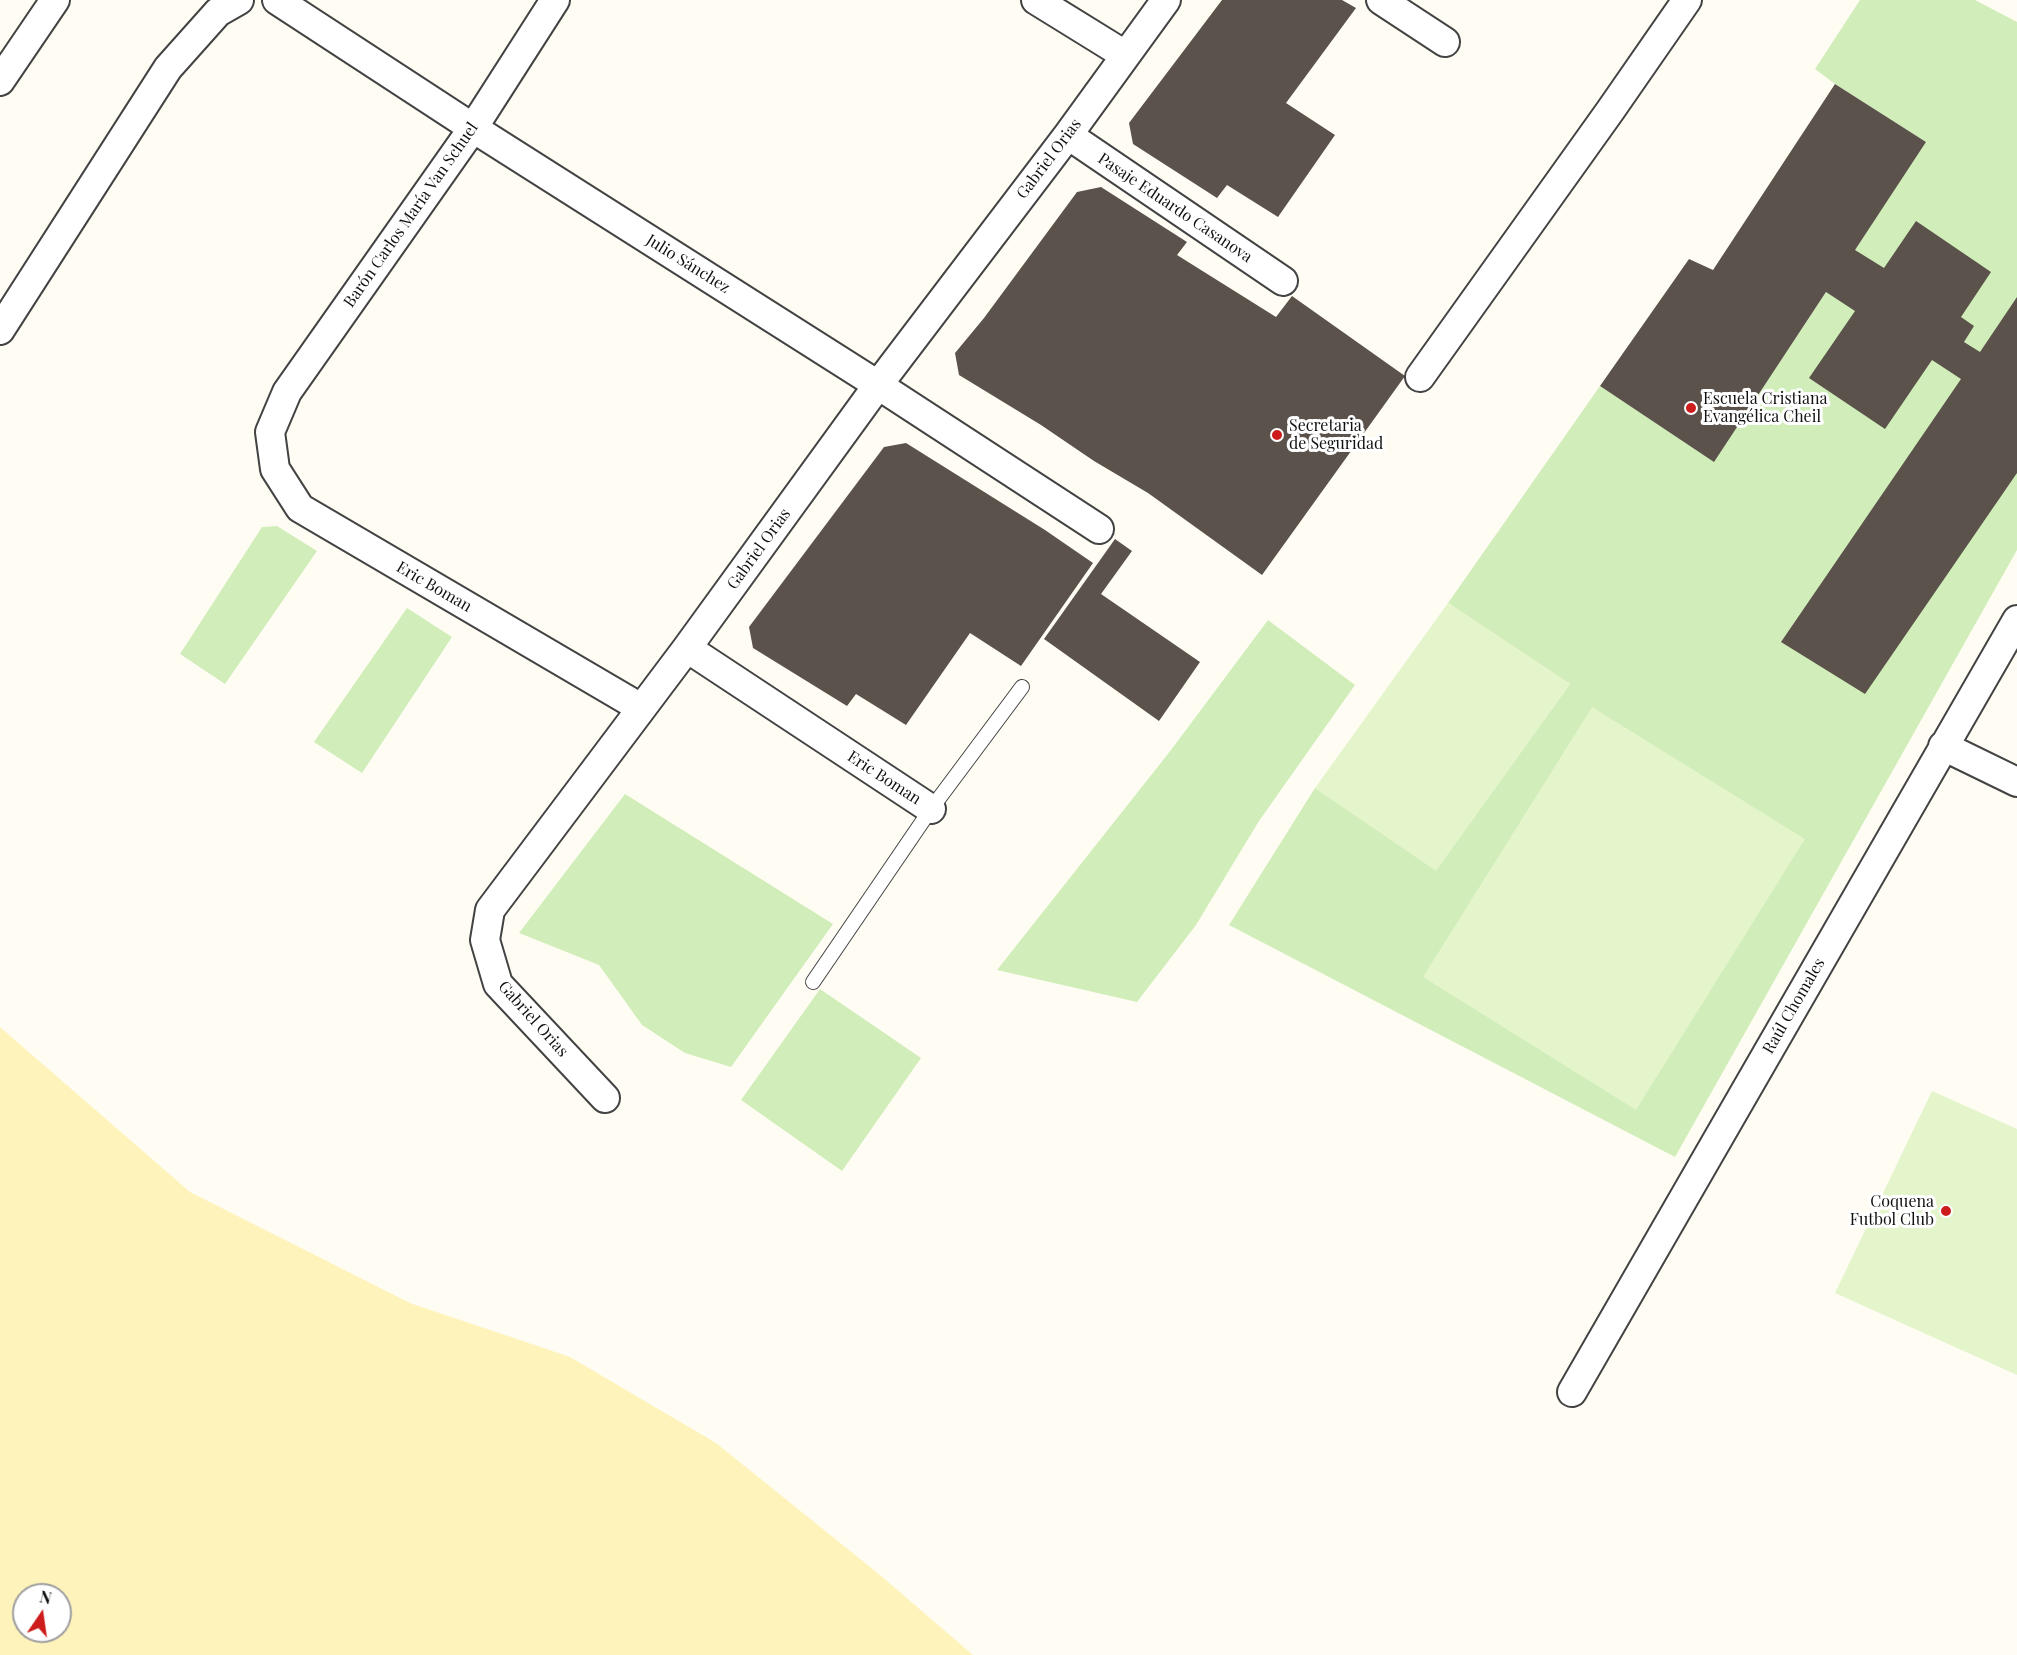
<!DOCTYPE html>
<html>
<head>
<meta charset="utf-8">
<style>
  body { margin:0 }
  #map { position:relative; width:2017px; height:1655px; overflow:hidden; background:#fffdf3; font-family:"Playfair Display",serif }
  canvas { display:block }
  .north { position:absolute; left:12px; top:1583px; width:60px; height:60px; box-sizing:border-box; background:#fff; border:2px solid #9f9f9f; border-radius:50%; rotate:13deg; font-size:16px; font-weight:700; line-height:24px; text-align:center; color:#101010 }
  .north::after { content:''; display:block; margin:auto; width:21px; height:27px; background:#cc1d1c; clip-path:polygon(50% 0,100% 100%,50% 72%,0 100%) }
</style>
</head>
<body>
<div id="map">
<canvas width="2017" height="1655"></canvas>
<div class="north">N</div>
</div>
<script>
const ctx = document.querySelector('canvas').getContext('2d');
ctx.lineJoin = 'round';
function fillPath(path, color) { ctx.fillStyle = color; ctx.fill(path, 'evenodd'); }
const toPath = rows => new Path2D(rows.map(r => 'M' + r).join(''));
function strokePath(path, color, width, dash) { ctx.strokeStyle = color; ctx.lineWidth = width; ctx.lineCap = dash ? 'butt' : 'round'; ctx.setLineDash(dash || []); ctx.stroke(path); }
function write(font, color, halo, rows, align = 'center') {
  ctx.font = font + ' "Playfair Display",serif'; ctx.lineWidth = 6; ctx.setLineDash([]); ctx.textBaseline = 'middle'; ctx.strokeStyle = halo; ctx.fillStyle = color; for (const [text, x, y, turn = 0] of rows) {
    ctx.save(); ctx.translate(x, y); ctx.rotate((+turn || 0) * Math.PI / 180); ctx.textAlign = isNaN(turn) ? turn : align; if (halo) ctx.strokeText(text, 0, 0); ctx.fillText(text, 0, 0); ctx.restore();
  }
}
const green = toPath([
  [1860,0,1975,0,2017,22,2017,550,1675,1157,1229,925,1315,788,1436,870,1570,684,1448,603,1600,386,1714,461,1926,142,1835,84,1815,69],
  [277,526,317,551,225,684,180,654,262,527],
  [407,608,452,637,362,773,314,742],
  [1268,620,1355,685,1259,821,1196,925,1137,1002,997,970,1171,750],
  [625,794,833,924,731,1067,685,1053,642,1025,599,965,519,933],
  [820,989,921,1058,842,1171,741,1100]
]);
const sand = toPath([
  [0,1027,190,1192,410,1303,570,1357,716,1443,880,1575,973,1655,0,1655],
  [24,1595,60,1595,60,1631,24,1631]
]);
const pitch = toPath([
  [1448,603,1570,684,1436,871,1315,788],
  [1592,707,1805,839,1636,1110,1423,977],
  [1932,1091,2017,1129,2017,1375,1835,1293]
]);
const building = toPath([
  [1222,0,1342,0,1356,8,1286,103,1335,135,1278,217,1227,185,1217,198,1133,144,1129,123],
  [1835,84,1926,142,1855,250,1884,268,1916,221,1991,272,1961,317,1974,326,1964,342,1980,352,2017,297,2017,473,1865,694,1781,642,1961,379,1932,360,1885,429,1809,378,1855,311,1826,292,1714,462,1600,386,1689,259,1713,270],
  [1101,187,1187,242,1177,255,1276,317,1292,296,1405,376,1262,575,1148,493,1094,461,1041,425,959,375,955,353,984,318,1077,192],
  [906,443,1045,530,1093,563,1021,666,970,633,906,725,856,694,847,706,753,648,749,627,884,447],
  [1115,539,1132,551,1101,594,1200,662,1159,721,1044,639]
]);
const service = toPath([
  [813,982,931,809,1022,687]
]);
const minor = toPath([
  [277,0,473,128,878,385,1099,529],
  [555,0,473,128,287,392,270,432,275,469,300,508,641,708],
  [1036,0,1125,55],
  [1381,0,1445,42],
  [0,81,55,0],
  [1068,135,1283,281],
  [0,330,168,68,218,12,239,0],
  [1420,377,1610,111,1687,0],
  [687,648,931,809],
  [1943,746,2017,782],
  [605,1098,498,984,485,940,490,910,687,648,878,385,1068,135,1166,0],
  [1572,1392,2017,620]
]);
const markers = [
  [1691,408,6,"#cc1d1c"],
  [1277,435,6,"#cc1d1c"],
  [1946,1211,6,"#cc1d1c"]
];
const streetNames = [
  ["Gabriel Orias",1049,159,-53],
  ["Pasaje Eduardo Casanova",1175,208,34],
  ["Barón Carlos María Van Schuel",411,215,-55],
  ["Julio Sánchez",688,264,32],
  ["Gabriel Orias",759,549,-54],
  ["Eric Boman",434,587,30],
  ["Eric Boman",884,778,33],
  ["Raúl Chomales",1794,1006,-60],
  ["Gabriel Orias",533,1019,48]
];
const poiNames = [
  ["Escuela Cristiana",1703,399],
  ["Evangélica Cheil",1703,417],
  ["Secretaria",1289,426],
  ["de Seguridad",1289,444],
  ["Coquena",1934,1202,"right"],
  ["Futbol Club",1934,1220,"right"]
];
fillPath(green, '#d1edb9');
fillPath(sand, '#fff3bc');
fillPath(pitch, '#e4f4cb');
fillPath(building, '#5a524b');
strokePath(service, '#434343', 16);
strokePath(minor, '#434343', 32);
strokePath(service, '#fff', 14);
strokePath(minor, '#fff', 28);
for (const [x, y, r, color] of markers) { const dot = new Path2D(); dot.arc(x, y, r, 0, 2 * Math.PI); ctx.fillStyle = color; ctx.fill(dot); strokePath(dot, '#fff', 2); }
write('16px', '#101010', '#fff', streetNames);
write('16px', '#101010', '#fff', poiNames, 'left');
</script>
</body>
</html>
